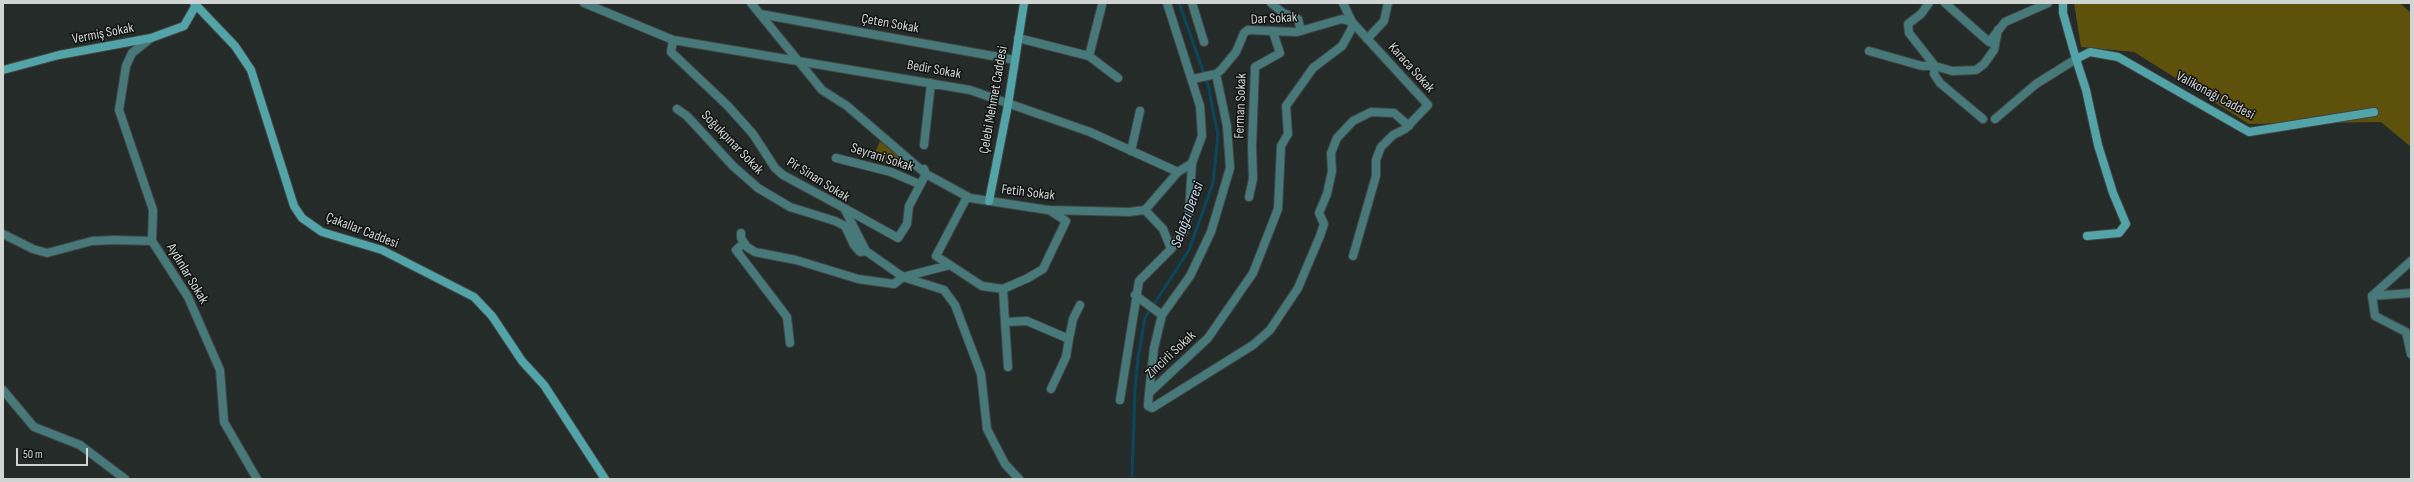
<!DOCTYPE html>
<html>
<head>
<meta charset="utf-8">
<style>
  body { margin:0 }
  #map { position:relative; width:2414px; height:482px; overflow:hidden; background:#242b28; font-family:"Sofia Sans Condensed",sans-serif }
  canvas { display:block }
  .frame { position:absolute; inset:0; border:4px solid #d0d4d3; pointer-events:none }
  .scale { position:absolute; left:16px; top:448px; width:72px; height:18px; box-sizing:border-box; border:2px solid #d0d4d3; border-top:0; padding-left:5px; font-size:12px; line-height:14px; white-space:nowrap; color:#d0d4d3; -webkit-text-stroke:3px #101211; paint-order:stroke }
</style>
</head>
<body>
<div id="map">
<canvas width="2414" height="482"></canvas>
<div class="frame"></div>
<div class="scale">50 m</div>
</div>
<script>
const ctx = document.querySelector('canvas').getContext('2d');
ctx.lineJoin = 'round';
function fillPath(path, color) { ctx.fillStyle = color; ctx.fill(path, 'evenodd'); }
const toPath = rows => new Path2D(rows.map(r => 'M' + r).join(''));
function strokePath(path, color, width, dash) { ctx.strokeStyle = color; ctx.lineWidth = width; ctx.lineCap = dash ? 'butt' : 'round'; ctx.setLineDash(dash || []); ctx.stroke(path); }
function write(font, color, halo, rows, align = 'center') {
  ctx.font = font + ' "Sofia Sans Condensed",sans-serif'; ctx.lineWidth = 3; ctx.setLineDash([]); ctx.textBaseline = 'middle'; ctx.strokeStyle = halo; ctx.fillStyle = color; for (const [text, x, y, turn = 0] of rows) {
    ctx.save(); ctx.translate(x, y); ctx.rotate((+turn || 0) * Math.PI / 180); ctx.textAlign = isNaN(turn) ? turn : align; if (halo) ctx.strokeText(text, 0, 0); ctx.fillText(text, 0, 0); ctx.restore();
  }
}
const green = toPath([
  [2074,3,2400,3,2411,13,2411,147,2381,122,2249,124,2134,52,2081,47],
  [880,141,903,160,898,167,872,160]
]);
const stream = toPath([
  [1132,476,1135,390,1138,358,1145,318,1189,250,1213,183,1218,135,1208,85,1179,3]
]);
const street = toPath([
  [584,3,673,40,671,52,728,106,753,134,775,168,783,175,844,208,866,251,903,277,944,290,955,305,981,374,987,429,1005,464,1019,479],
  [751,3,822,90,847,106,926,174,970,198,1048,210,1129,212,1145,210,1178,172,1192,163,1202,136,1200,106,1167,3],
  [1192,3,1204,42],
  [1271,3,1283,13,1298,19,1301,31],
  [1343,3,1352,22,1428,105,1405,129,1393,135,1381,147,1376,160,1376,176,1353,256],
  [1929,3,1921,14,1908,24,1909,33,1935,66,1952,71,1976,70,1984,64,1994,50,1998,30],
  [1945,3,1989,42,2005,22,2048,3],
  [760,14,1015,60],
  [151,38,132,53,126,66,119,110,153,210,152,241,188,297,220,370,224,422,257,479],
  [1018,38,1089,56,1118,78],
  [1367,39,1384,21,1388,3],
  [673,40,970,90,1090,132,1178,172],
  [1869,51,1922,66,1935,66,1934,74,1940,83,1983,119],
  [1089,56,1102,5],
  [1193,79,1216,74,1221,70,1236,52,1244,33,1248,30,1297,32,1342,19,1352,22,1352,28,1342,46,1313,68,1286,106,1288,134,1281,146,1278,209,1253,273,1208,338,1149,393,1148,406,1152,408,1253,345,1270,330,1298,288,1320,236,1324,224,1319,213,1327,194,1332,171,1331,153,1337,138,1353,121,1371,112,1394,113,1409,126],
  [677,109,687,116,733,166,758,188,790,207,835,221,845,226,854,245,860,252,866,251],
  [1995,119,2036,84,2076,59],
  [924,145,931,83],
  [1131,151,1140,111],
  [836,158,891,172,919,184],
  [1249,197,1253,179,1252,146,1255,67,1280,53,1273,32],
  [844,208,898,238,907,224,909,206,926,174,924,169],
  [1145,210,1163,229,1171,249],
  [741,233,741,238,747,247,755,252,796,260,858,279,894,284,903,277,950,265,936,256,967,197],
  [3,234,33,249,47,253,92,241,114,240,152,241],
  [744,243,736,250,787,317,790,343],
  [2411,261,2372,296,2375,316,2406,332,2411,354],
  [950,265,982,286,1003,289,1028,278,1043,269,1066,221,1049,210],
  [1003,289,1005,322,1027,321,1069,339,1073,319,1080,305],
  [1135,295,1162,315],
  [2372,296,2411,293],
  [1005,322,1008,367],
  [1051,389,1066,357,1069,339],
  [3,390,34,427,80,445,125,479],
  [1149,393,1154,348,1162,315,1190,276,1211,232,1230,168,1227,126,1216,74],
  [1120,400,1139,281,1171,249,1184,231,1189,213,1192,163]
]);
const secondary = toPath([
  [194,3,235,46,251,70,294,206,302,218,322,232,382,250,474,297,492,316,522,361,544,385,605,479],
  [2063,3,2063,13,2076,59,2090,52,2118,57,2249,132,2374,112],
  [2076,59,2086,90,2098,145,2113,193,2126,224,2119,233,2087,236],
  [3,70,59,55,151,38,184,26,196,5],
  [989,201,1008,105,1024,3]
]);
const streetNames = [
  ["Dar Sokak",1274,19,-3],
  ["Çeten Sokak",890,24,10],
  ["Vermiş Sokak",103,34,-11],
  ["Karaca Sokak",1411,68,48],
  ["Bedir Sokak",934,70,10],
  ["Valikonağı Caddesi",2215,96,28],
  ["Çelebi Mehmet Caddesi",994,100,-80],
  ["Ferman Sokak",1241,106,-88],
  ["Soğukpınar Sokak",732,143,46],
  ["Seyrani Sokak",882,158,18],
  ["Pir Sinan Sokak",818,180,32],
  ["Fetih Sokak",1028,193,7],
  ["Çakallar Caddesi",362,231,21],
  ["Aydınlar Sokak",187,274,59],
  ["Zincirli Sokak",1171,355,-43]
];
const waterNames = [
  ["Selağzı Deresi",1188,215,-70]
];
fillPath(green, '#5e510b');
strokePath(stream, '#0b465f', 3);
strokePath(street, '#404643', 10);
strokePath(secondary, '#404643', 10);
strokePath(street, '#47787a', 8);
strokePath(secondary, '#52a4a8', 8);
write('14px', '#d0d4d3', '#101211', streetNames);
write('italic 15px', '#cbe2ef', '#101211', waterNames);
</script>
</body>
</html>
